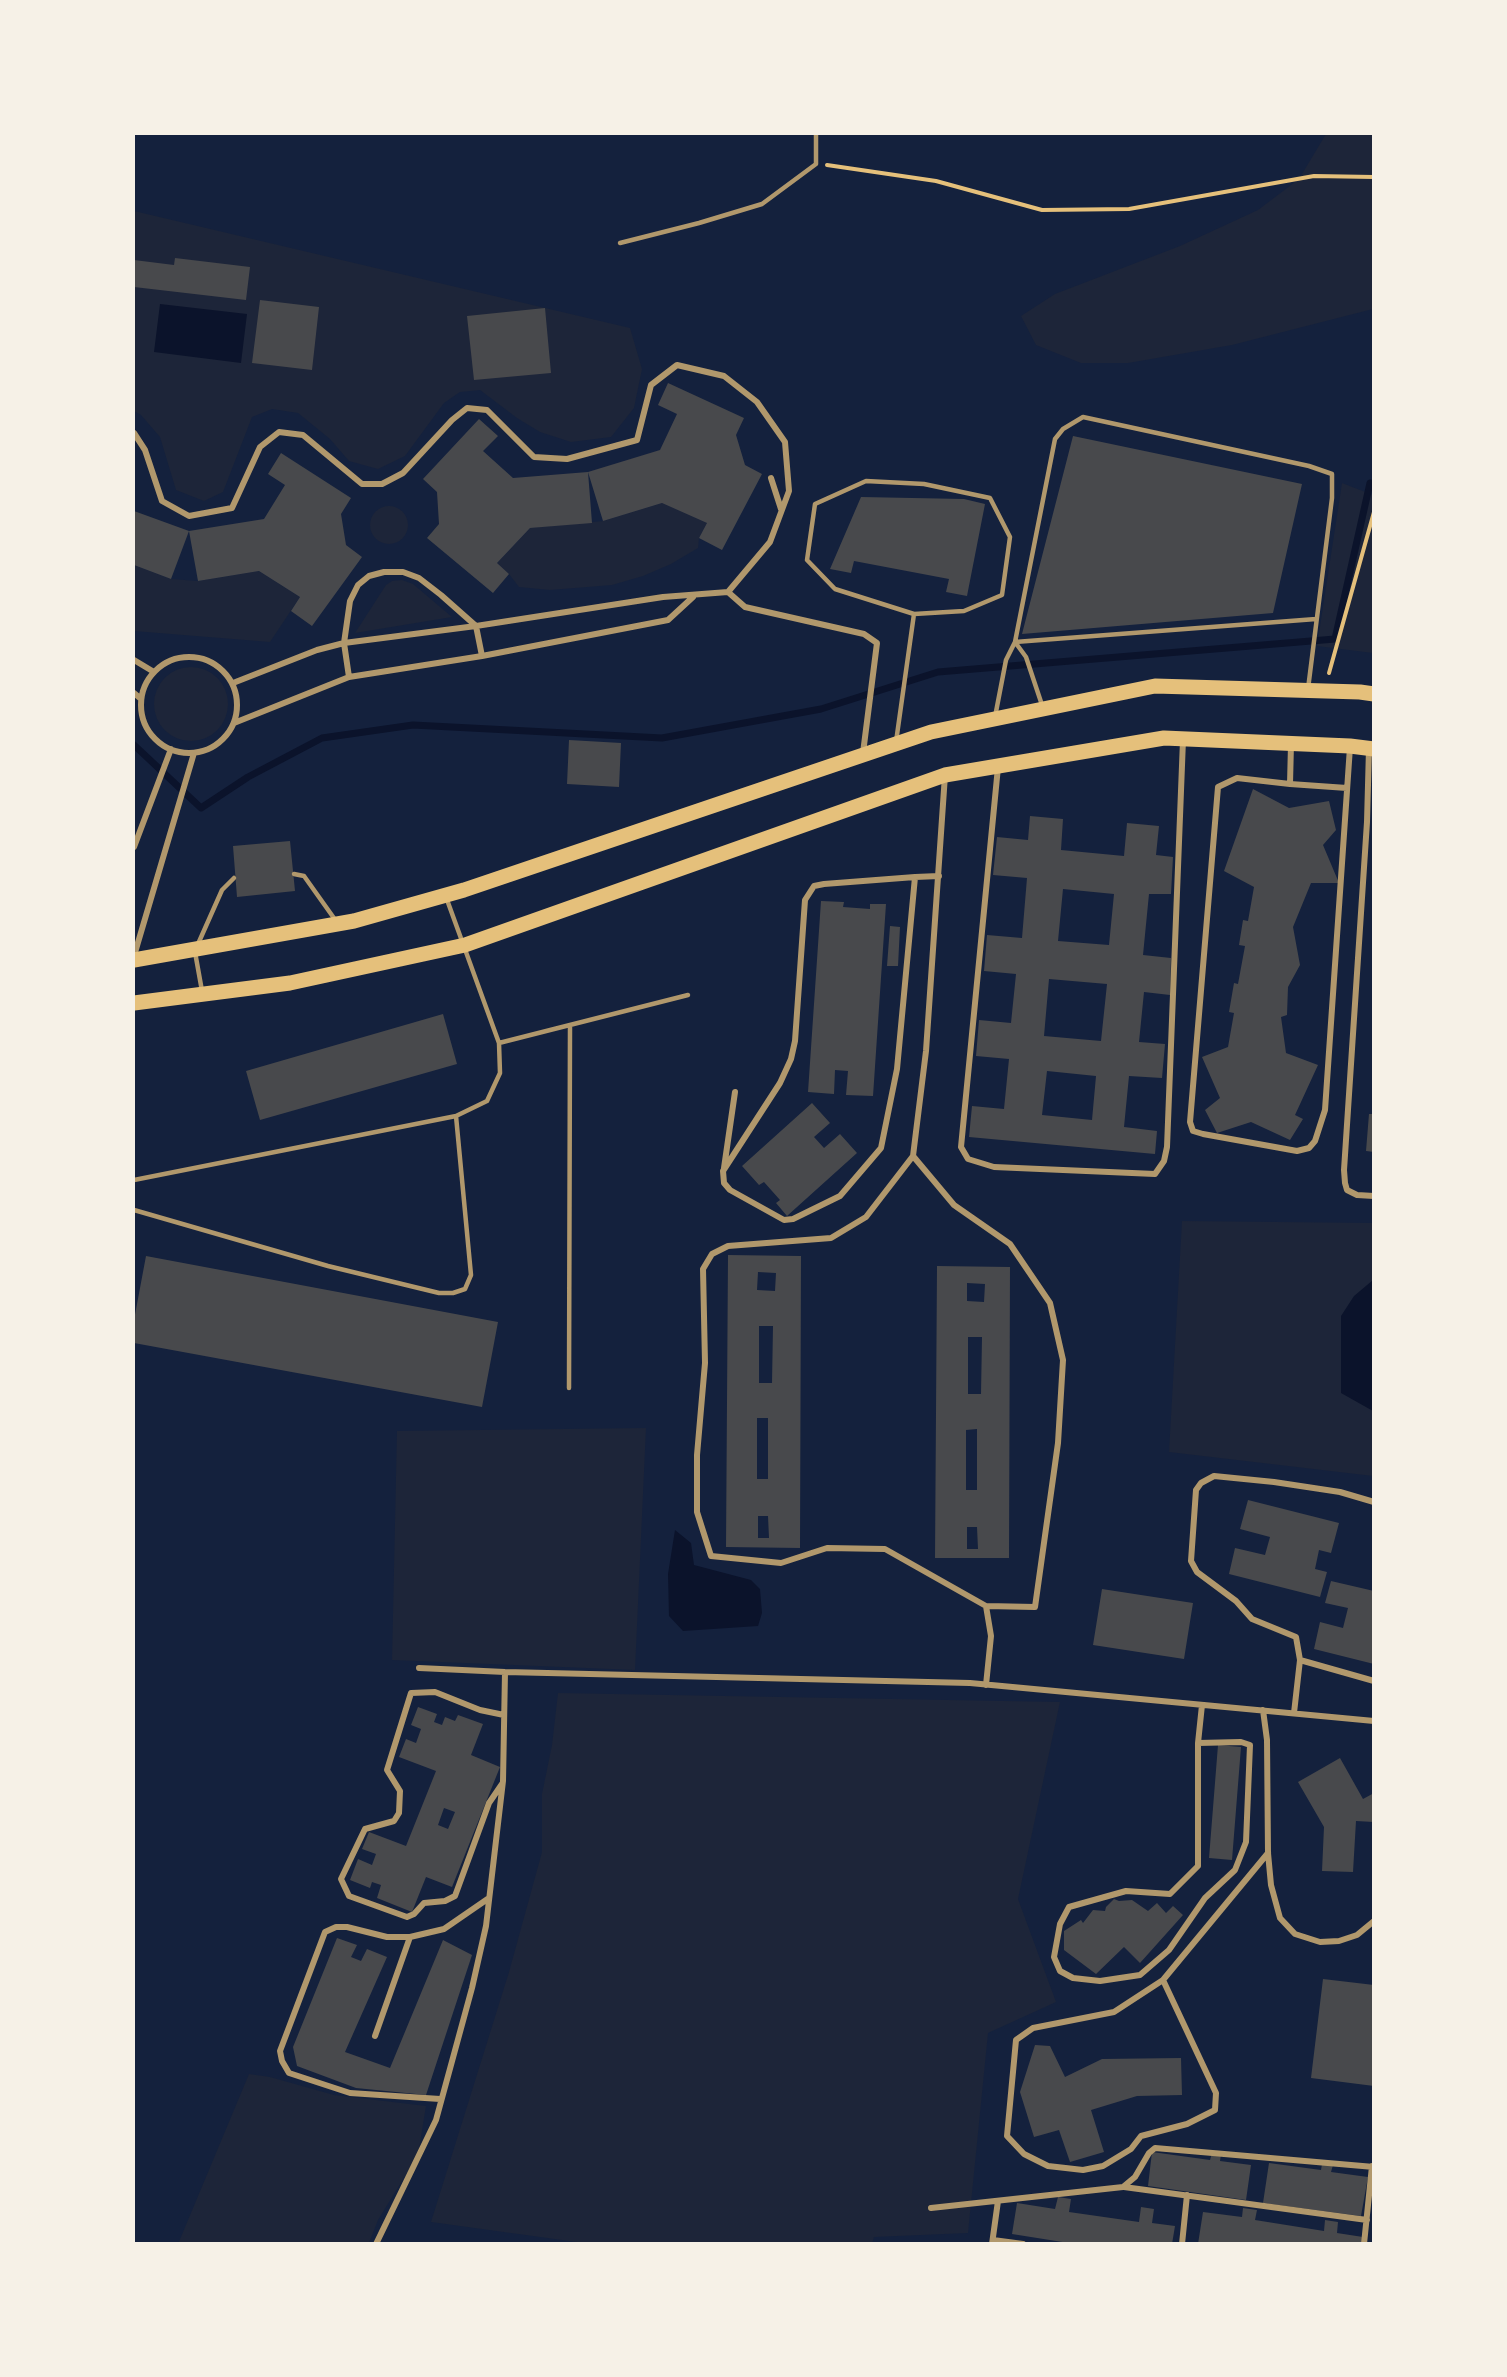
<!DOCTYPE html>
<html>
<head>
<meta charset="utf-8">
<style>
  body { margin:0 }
  #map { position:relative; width:1507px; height:2377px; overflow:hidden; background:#14213d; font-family:Lato,sans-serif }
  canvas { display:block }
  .frame { position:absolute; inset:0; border:135px solid #f6f1e7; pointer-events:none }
</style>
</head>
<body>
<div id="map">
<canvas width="1507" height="2377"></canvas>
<div class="frame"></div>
</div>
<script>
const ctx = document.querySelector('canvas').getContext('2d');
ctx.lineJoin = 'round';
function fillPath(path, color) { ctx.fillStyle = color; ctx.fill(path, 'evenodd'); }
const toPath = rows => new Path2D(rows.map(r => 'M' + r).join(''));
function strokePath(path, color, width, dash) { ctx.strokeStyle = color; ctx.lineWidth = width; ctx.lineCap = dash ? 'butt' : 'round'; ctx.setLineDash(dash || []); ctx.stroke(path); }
const green = toPath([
  [1326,134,1373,134,1373,309,1232,345,1128,363,1081,363,1036,345,1021,316,1055,294,1180,246,1258,210,1299,179],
  [134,211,630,328,642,369,634,408,611,437,571,442,540,432,517,418,480,390,460,392,444,403,405,456,378,469,349,461,330,439,298,413,272,409,252,417,223,492,204,501,176,490,160,437,141,415,134,411],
  [1342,483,1373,495,1373,653,1317,646],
  [662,503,707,523,699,538,698,548,671,564,643,576,612,585,550,590,519,587,509,574,497,563,530,528,603,521],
  '370 525a19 19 0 1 1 38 0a19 19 0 1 1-38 0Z',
  [134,565,171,579,198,581,259,571,300,597,270,642,134,631],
  [402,580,413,584,452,617,355,633,386,585,392,581],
  '154 704a37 37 0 1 1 74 0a37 37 0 1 1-74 0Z',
  [1182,1221,1373,1223,1373,1476,1169,1452],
  [646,1428,635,1670,392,1660,397,1431],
  [558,1693,1060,1702,1018,1899,1056,2002,988,2033,968,2233,874,2237,872,2244,591,2244,431,2222,509,1972,542,1852,542,1794,552,1745],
  [249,2074,270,2077,334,2095,426,2106,418,2155,378,2220,369,2243,178,2244]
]);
const water = toPath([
  [160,304,247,314,241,363,154,352],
  [1373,1280,1374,1280,1373,1411,1341,1393,1341,1316,1354,1296],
  [675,1530,691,1543,694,1565,751,1580,760,1589,762,1613,758,1626,683,1631,669,1616,668,1574]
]);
const stream = toPath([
  [134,745,201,808,248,777,322,738,413,725,662,738,821,709,938,672,1335,639,1370,483,1374,484]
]);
const building = toPath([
  [175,258,250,267,246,300,134,287,134,260,174,265],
  [260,300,319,307,312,370,252,363],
  [545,308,551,373,474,380,467,316],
  [668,383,744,418,736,435,745,465,762,474,722,550,699,538,707,523,662,503,603,521,588,472,592,523,530,528,497,563,509,574,493,593,427,538,439,524,437,492,423,479,479,419,498,436,483,451,513,478,588,472,660,450,677,414,658,405],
  [1073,436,1302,484,1273,613,1022,634],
  [281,453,351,498,341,514,346,545,362,557,312,626,291,611,300,597,259,571,198,581,189,531,264,519,285,485,268,474],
  [861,497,964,499,985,504,967,596,946,592,949,579,854,561,851,573,830,569],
  [134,511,189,531,171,579,134,565],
  [569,740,621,743,619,787,567,784],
  [1253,789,1289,808,1329,801,1336,830,1323,845,1339,883,1311,883,1293,927,1300,965,1288,987,1287,1015,1281,1017,1286,1053,1318,1065,1295,1115,1303,1119,1290,1140,1251,1122,1217,1133,1205,1110,1220,1098,1202,1057,1228,1047,1234,1013,1229,1012,1234,983,1238,984,1245,946,1239,945,1243,920,1248,921,1254,887,1224,871],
  [1030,816,1063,819,1061,850,1124,856,1127,823,1159,826,1156,855,1173,857,1171,894,1149,894,1143,955,1171,958,1170,995,1144,992,1139,1042,1165,1044,1162,1078,1129,1076,1124,1127,1157,1131,1155,1154,969,1137,972,1106,1004,1109,1009,1059,976,1056,979,1020,1011,1023,1016,974,984,971,987,935,1022,938,1027,878,993,875,997,837,1028,840],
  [1063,889,1114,894,1109,945,1058,941],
  [1049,979,1107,984,1101,1041,1044,1036],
  [1047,1071,1096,1076,1092,1120,1042,1115],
  [290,841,295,891,237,897,233,846],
  [821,901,844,902,843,907,870,909,870,904,886,904,873,1096,846,1095,848,1071,835,1070,834,1094,808,1092],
  [890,926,900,927,898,966,887,966],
  [443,1014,457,1064,260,1120,246,1071],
  [812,1103,830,1123,814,1137,824,1148,840,1134,857,1153,787,1216,776,1203,780,1200,764,1182,759,1185,742,1166],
  [1369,1114,1374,1114,1374,1152,1366,1151],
  [728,1255,801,1256,800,1548,726,1547],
  [758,1272,776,1273,775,1291,757,1290],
  [759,1326,773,1326,772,1383,759,1383],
  [757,1418,768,1418,768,1479,757,1479],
  [758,1516,768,1516,769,1538,758,1538],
  [146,1256,498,1322,482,1407,134,1343,134,1320],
  [937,1266,1010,1267,1009,1558,935,1558],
  [967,1283,985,1284,984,1302,967,1301],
  [968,1337,982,1337,981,1394,968,1394],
  [977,1429,977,1490,966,1490,966,1430],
  [967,1527,977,1527,978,1549,967,1549],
  [1248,1500,1339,1523,1331,1553,1319,1550,1315,1569,1327,1572,1320,1597,1229,1574,1235,1548,1265,1555,1270,1537,1240,1529],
  [1331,1581,1374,1591,1374,1664,1314,1649,1320,1622,1343,1628,1348,1608,1325,1603],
  [1102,1589,1193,1603,1184,1659,1093,1645],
  [418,1707,437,1714,434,1722,442,1725,445,1717,455,1721,458,1715,483,1724,471,1755,500,1767,452,1887,426,1877,412,1912,377,1898,381,1885,372,1882,370,1888,350,1880,358,1859,372,1865,376,1854,362,1849,369,1832,406,1846,436,1771,399,1757,406,1739,416,1743,421,1729,411,1725],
  [444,1808,455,1812,448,1829,438,1825],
  [1218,1745,1241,1747,1232,1860,1209,1858],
  [1340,1758,1363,1799,1374,1793,1374,1822,1356,1821,1353,1872,1322,1871,1324,1827,1298,1782],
  [1114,1899,1119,1901,1132,1900,1148,1911,1157,1903,1166,1913,1173,1906,1183,1915,1140,1963,1124,1947,1096,1974,1064,1950,1064,1931,1081,1920,1083,1923,1093,1910,1105,1911,1106,1907],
  [337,1938,357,1945,351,1957,361,1961,367,1949,387,1957,345,2052,390,2068,443,1940,472,1955,426,2095,356,2088,297,2066,293,2047],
  [1323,1979,1374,1985,1374,2086,1311,2078],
  [1035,2045,1050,2046,1065,2077,1102,2059,1181,2058,1182,2095,1137,2096,1091,2110,1104,2152,1070,2162,1059,2130,1034,2137,1020,2092],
  [1152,2152,1210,2160,1212,2153,1221,2154,1220,2161,1251,2165,1246,2200,1148,2186],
  [1269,2163,1321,2170,1322,2164,1333,2165,1331,2172,1368,2177,1361,2216,1263,2203],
  [1058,2197,1071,2199,1069,2212,1139,2222,1141,2207,1154,2209,1152,2223,1175,2226,1172,2244,1075,2244,1012,2234,1017,2203,1055,2209],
  [1243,2208,1257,2210,1255,2220,1324,2231,1325,2220,1338,2222,1337,2233,1363,2237,1362,2244,1198,2244,1203,2212,1242,2217]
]);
const path = toPath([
  [827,165,936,181,1042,210,1129,209,1314,176,1374,177],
  [1329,673,1374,512]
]);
const service = toPath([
  [620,243,699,223,762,204,816,164,816,134],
  [1015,642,1316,619],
  [1015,642,1026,657,1042,705],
  [995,717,1006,660,1015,642,1055,439,1063,429,1083,417,1309,466,1332,474,1332,498,1308,689],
  [896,742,914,614,964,611,1002,595,1010,537,990,498,924,484,866,481,815,504,807,560,835,589,914,614],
  [294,874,304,876,336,921],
  [198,944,222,890,234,878],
  [195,952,202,991],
  [499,1043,688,995],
  [134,1180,456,1116,487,1101,500,1073,499,1043,446,897],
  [134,1210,328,1266,439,1293,453,1293,465,1289,471,1275,456,1116],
  [569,1388,570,1025]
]);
const minor = toPath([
  [134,433,145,450,162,501,189,516,232,508,260,447,279,432,303,435,362,484,382,484,403,473,452,420,467,408,487,410,534,457,567,459,637,440,651,385,677,365,724,376,757,402,785,442,789,491,770,542,728,592,663,597,476,626,344,643,317,650,233,683],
  [771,478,781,509],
  [728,592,745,607,864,634,877,643,863,753],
  '141 705a48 48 0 1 1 96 0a48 48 0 1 1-96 0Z',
  [134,660,154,672],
  [349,677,344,643,350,601,358,585,369,576,384,572,403,572,419,578,441,595,476,626,482,656],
  [134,693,141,699],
  [234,723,349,677,482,656,668,620,693,597],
  [1291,744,1290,784,1237,778,1218,787,1190,1122,1193,1131,1203,1134,1297,1151,1309,1148,1315,1141,1325,1110,1350,747],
  [1369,748,1367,822,1344,1170,1345,1183,1347,1190,1357,1195,1374,1196],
  [998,767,961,1147,968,1159,994,1167,1155,1174,1164,1161,1167,1147,1183,740],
  [1290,784,1347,788],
  [134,847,171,749],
  [915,877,897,1069,881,1148,840,1196,793,1219,784,1220,730,1190,724,1183,723,1171,780,1083,791,1059,795,1041,805,900,814,886,824,884,915,877,939,876],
  [134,956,194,753],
  [913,1156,954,1205,1010,1244,1050,1303,1063,1360,1058,1443,1035,1607,986,1606,885,1549,827,1548,781,1563,711,1556,697,1512,697,1455,705,1363,703,1269,712,1254,728,1246,831,1238,866,1217,913,1156,926,1051,945,775],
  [724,1168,735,1092],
  [1374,1502,1340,1492,1274,1482,1214,1476,1201,1483,1196,1490,1191,1561,1197,1572,1236,1601,1252,1619,1296,1637,1300,1660,1374,1681],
  [986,1606,991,1636,986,1685],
  [419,1668,505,1672,970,1683,1374,1721],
  [1263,1710,1267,1740,1268,1853,1271,1885,1280,1918,1295,1934,1320,1942,1339,1941,1357,1935,1374,1921],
  [1294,1713,1300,1660],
  [1198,1743,1241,1742,1250,1745,1246,1842,1235,1870,1205,1898,1169,1950,1140,1975,1100,1981,1073,1978,1060,1971,1054,1957,1060,1924,1069,1907,1126,1891,1170,1894,1198,1866,1198,1743,1202,1705],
  [502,1784,489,1803,455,1896,445,1901,424,1903,414,1914,407,1917,349,1896,341,1879,365,1829,394,1821,399,1813,400,1791,387,1770,411,1693,435,1692,480,1710,504,1715],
  [1163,1980,1216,2093,1215,2110,1187,2124,1141,2136,1131,2149,1103,2166,1083,2170,1048,2166,1024,2154,1007,2136,1016,2040,1033,2028,1114,2012,1163,1980,1268,1853],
  [375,2036,410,1937],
  [440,2099,350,2093,289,2073,282,2061,280,2051,325,1932,336,1927,347,1927,387,1937,410,1937,444,1929,489,1898],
  [1124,2187,1367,2220],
  [931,2208,1123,2187,1135,2177,1149,2153,1155,2148,1374,2167],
  [993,2240,1023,2244],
  [376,2244,436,2120,472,1988,486,1926,503,1781,505,1672],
  [992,2244,998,2201],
  [1182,2244,1187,2195],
  [1364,2244,1372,2166]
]);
const primary = toPath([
  [134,960,354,921,464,890,931,732,1155,686,1360,692,1374,694],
  [134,1003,290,983,465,945,945,775,1164,738,1350,746,1374,749]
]);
fillPath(green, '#1d2539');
fillPath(water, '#0b132b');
strokePath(stream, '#0b132b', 7);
fillPath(building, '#48494c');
strokePath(path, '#e5c07b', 4);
strokePath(service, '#b1986c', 4.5);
strokePath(minor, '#b1986c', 6);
strokePath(primary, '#e5c07b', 15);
</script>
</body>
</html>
